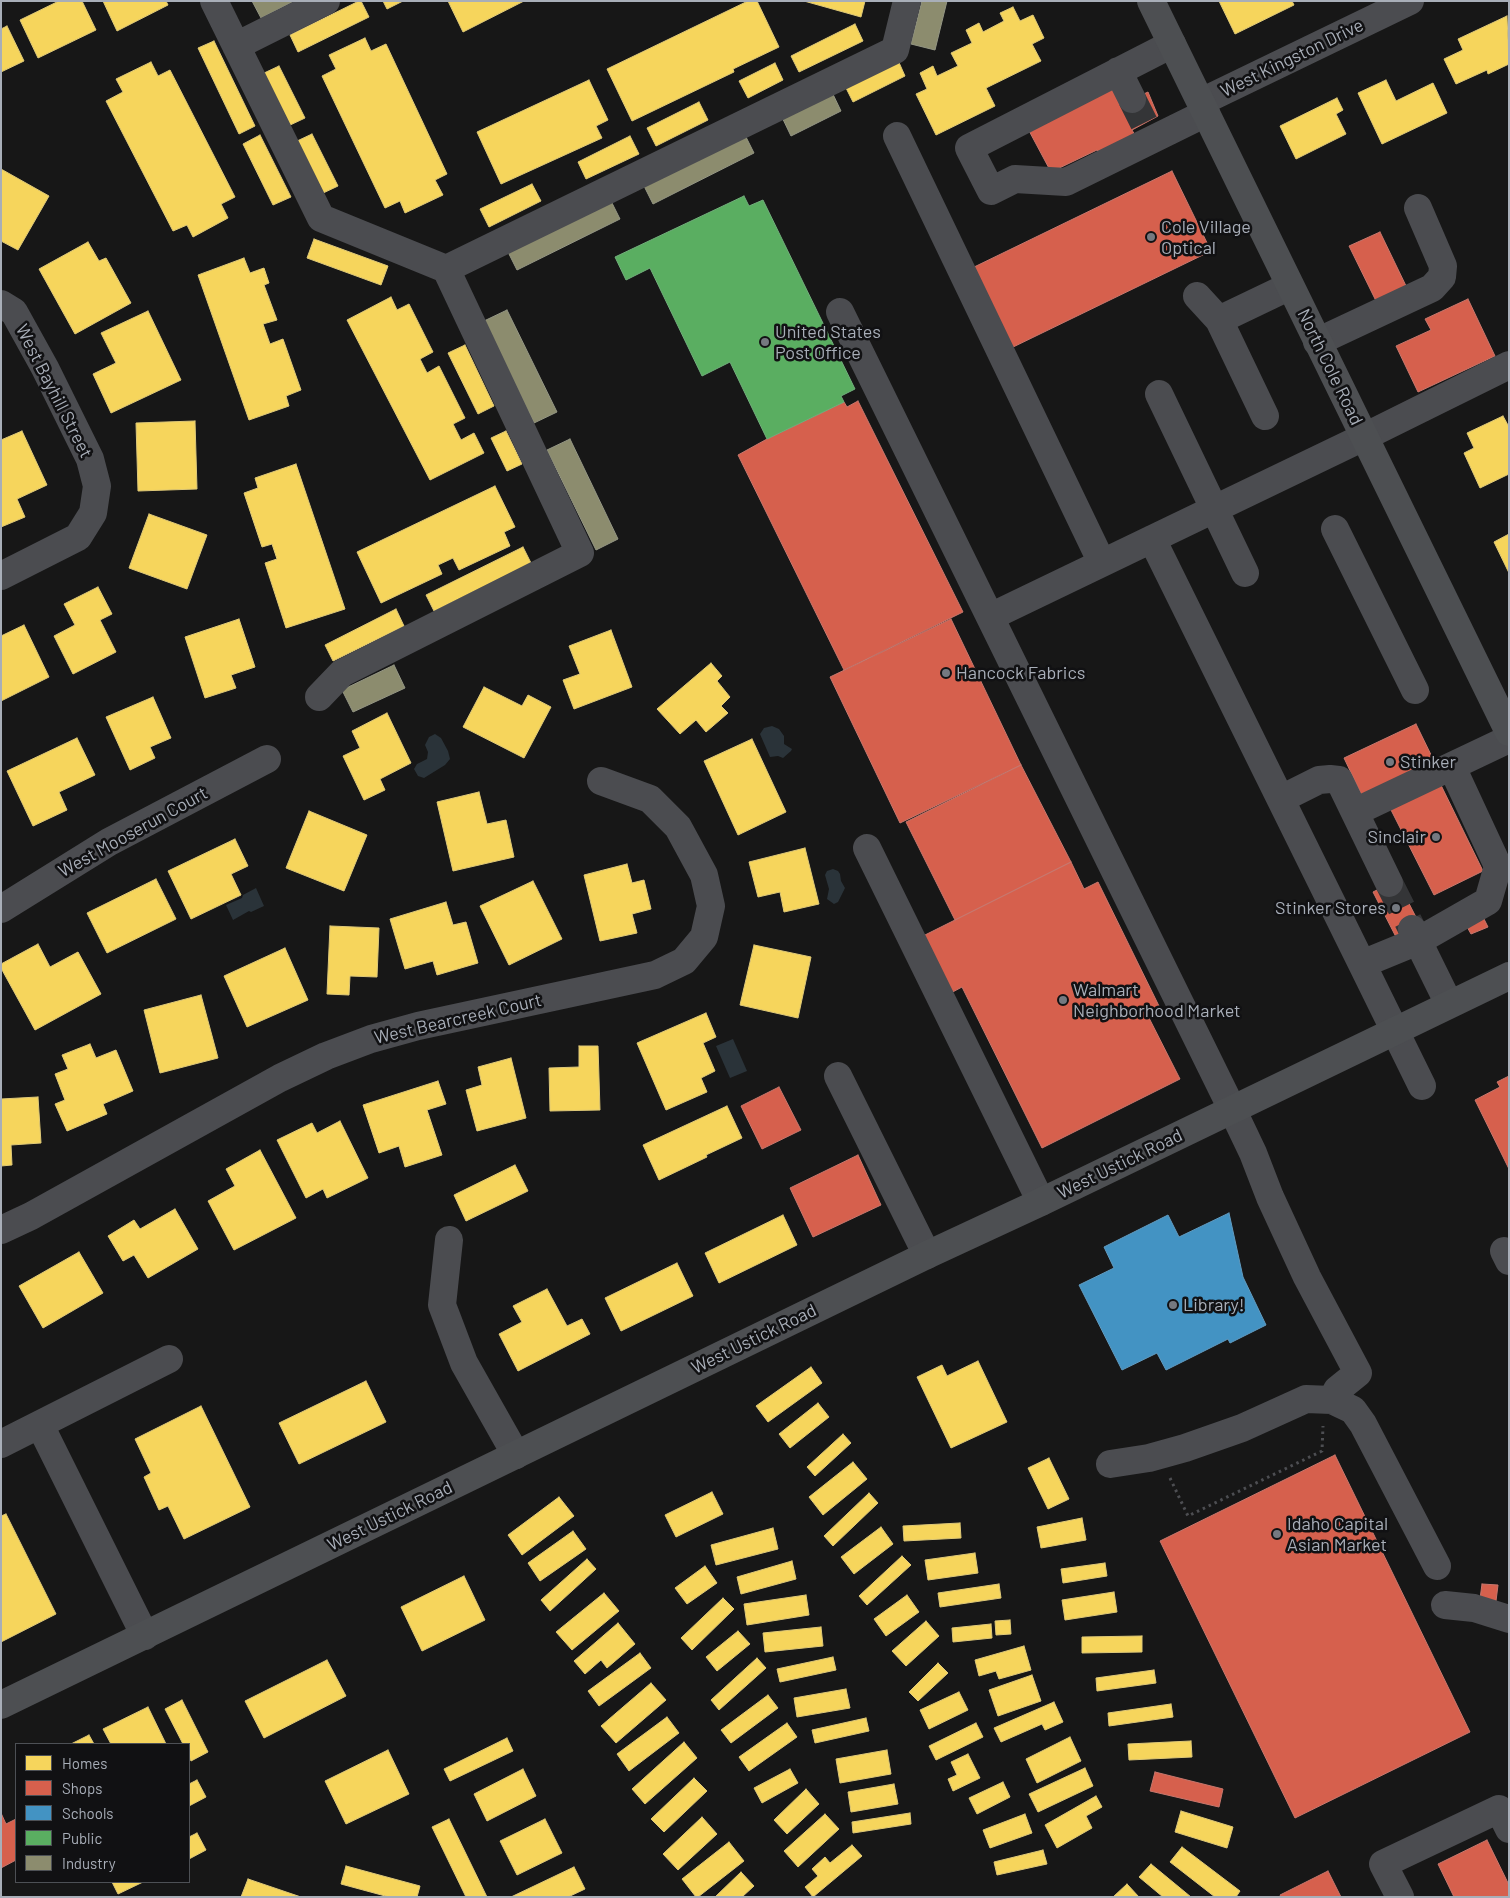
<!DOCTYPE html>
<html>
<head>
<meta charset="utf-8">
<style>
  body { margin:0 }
  #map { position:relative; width:1510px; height:1898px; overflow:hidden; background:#171717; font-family:Barlow,sans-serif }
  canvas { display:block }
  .frame { position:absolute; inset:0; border:2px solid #a8aeb8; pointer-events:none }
  .legend { position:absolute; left:15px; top:1743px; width:175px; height:140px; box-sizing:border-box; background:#111113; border:1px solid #4d5055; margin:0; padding:6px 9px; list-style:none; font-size:15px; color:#a8aeb8 }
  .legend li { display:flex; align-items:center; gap:10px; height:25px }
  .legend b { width:25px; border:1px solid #4d5055 }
</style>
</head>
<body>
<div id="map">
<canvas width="1510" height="1898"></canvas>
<div class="frame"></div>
<ul class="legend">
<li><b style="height:14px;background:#f6d55c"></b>Homes</li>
<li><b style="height:14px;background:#d6604d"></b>Shops</li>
<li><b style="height:14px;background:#4393c3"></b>Schools</li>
<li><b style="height:14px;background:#5aae61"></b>Public</li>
<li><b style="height:14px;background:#8c8c6e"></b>Industry</li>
</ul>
</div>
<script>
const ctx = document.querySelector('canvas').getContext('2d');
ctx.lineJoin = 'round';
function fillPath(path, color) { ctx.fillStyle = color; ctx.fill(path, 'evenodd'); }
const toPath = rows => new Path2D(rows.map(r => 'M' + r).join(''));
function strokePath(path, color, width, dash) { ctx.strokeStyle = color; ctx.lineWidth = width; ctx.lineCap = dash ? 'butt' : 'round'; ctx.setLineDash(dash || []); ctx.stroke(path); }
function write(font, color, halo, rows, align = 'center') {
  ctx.font = font + ' Barlow,sans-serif'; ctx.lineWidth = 5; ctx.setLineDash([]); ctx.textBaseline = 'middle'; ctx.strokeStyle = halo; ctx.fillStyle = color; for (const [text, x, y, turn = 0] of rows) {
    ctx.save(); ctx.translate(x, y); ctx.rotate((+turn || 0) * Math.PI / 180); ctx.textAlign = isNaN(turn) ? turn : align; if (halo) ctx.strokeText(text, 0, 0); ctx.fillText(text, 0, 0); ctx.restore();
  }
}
const water = toPath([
  [772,726,779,729,784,736,784,744,792,749,791,751,783,758,778,756,770,757,760,734,764,728],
  [435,734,441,738,448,751,450,759,445,765,424,778,418,776,414,769,417,764,427,759,428,752,425,745,429,737],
  [833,869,838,871,840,874,841,881,845,888,838,902,834,904,827,899,829,889,825,875,827,871],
  [256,888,264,906,251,912,249,911,233,920,226,905,242,898,243,895],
  [733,1039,747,1071,730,1078,716,1046]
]);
const homes = toPath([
  [59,1,82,1,96,30,38,58,20,20,59,1],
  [103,1,166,1,168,5,117,31,103,1],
  [359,1,361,1,369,17,298,52,290,35,359,1],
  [383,1,403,1,387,9,383,1],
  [448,1,524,1,463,32,448,1],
  [748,1,757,1,779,47,733,69,734,72,632,121,607,69,748,1],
  [804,1,865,1,861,17,804,1],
  [1219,1,1292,1,1294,5,1235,34,1219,1],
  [1013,7,1020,21,1033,15,1044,38,1032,44,1041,61,986,88,995,106,936,135,916,94,927,89,920,73,933,66,937,76,958,66,951,53,972,43,966,30,979,23,983,32,1004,21,1000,13,1013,7],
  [1507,16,1509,64,1488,74,1487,70,1456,84,1444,59,1463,50,1458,39,1507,16],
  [855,24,863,41,799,72,791,56,855,24],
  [7,26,24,61,1,72,1,29,7,26],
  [365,38,371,51,386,44,447,174,435,180,443,195,405,213,400,201,385,208,322,76,336,69,329,55,365,38],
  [214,41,255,126,239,134,198,48,214,41],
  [897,58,905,76,853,102,844,84,897,58],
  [151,62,158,76,170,70,235,197,221,204,228,218,193,237,187,225,173,231,106,101,123,92,116,79,151,62],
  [775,63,783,80,748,98,739,81,775,63],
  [279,66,305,118,288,126,262,74,279,66],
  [589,80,608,120,596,126,602,138,501,184,477,132,589,80],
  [1386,80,1396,101,1433,83,1447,113,1382,144,1358,93,1386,80],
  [1337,98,1343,110,1336,114,1346,134,1296,159,1280,126,1337,98],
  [699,102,708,120,656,146,647,128,699,102],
  [312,134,338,186,321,194,295,142,312,134],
  [260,135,291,197,273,205,243,144,260,135],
  [630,136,639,154,586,179,578,162,630,136],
  [1,169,49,196,18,250,1,241,1,169],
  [532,184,541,201,489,227,480,209,532,184],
  [314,239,388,266,381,285,307,258,314,239],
  [88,242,99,261,106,258,131,303,75,334,39,269,88,242],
  [244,258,250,273,264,268,269,283,264,285,277,320,263,324,270,344,283,339,301,390,286,396,289,406,249,420,198,275,244,258],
  [391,297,397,310,409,304,433,352,420,359,427,373,439,366,465,418,453,424,461,440,474,433,484,453,430,480,347,320,391,297],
  [148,311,181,380,111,413,93,374,116,363,101,333,148,311],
  [465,345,494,406,478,414,448,353,465,345],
  [1503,416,1509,427,1509,474,1480,488,1464,453,1474,448,1467,433,1503,416],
  [195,421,197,489,138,491,136,423,195,421],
  [22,431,47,485,17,499,25,517,1,527,1,440,22,431],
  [506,431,522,464,507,471,491,438,506,431],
  [296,464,345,609,286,628,265,563,277,559,272,544,262,547,244,493,258,488,255,478,296,464],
  [495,486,515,527,504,532,510,546,459,570,453,558,438,565,442,574,381,603,357,552,495,486],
  [149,514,207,535,187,589,129,568,149,514],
  [1509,534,1509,573,1494,542,1509,534],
  [523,547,531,563,434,611,426,595,523,547],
  [98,587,112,614,100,620,116,652,73,674,54,636,75,625,64,604,98,587],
  [396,609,404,626,333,661,325,645,396,609],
  [239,619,255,667,231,675,236,688,205,698,185,637,239,619],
  [24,625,49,677,1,701,1,636,24,625],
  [611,630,632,687,574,709,563,680,580,674,569,646,611,630],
  [711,663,722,676,717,681,730,697,721,706,728,713,706,732,696,720,680,734,657,709,711,663],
  [484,687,522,706,528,695,551,707,524,758,463,727,484,687],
  [153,697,171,738,150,747,155,758,130,770,106,717,153,697],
  [387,713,411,763,380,779,385,790,364,800,343,756,360,748,352,731,387,713],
  [77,738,95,775,59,792,67,810,33,826,7,771,77,738],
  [752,739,786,812,738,835,704,761,752,739],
  [479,792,487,824,506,820,514,857,453,871,437,802,479,792],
  [309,811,367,835,344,891,286,868,309,811],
  [235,839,248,866,231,874,241,895,191,919,168,871,235,839],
  [805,848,819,904,784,912,780,892,758,897,749,862,805,848],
  [627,864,632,883,644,880,651,909,632,914,637,933,600,941,584,875,627,864],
  [156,879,176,919,107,953,87,913,156,879],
  [533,881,562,939,509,965,480,906,533,881],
  [446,902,453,925,466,922,478,963,437,975,433,961,405,969,390,919,446,902],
  [330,926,379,928,377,977,350,976,349,995,327,994,330,926],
  [38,944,50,967,78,952,101,994,35,1030,1,968,1,964,38,944],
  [754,945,811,957,798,1018,740,1005,754,945],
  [285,948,308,1000,247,1027,224,976,285,948],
  [201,995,218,1058,160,1073,144,1010,201,995],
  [706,1013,716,1037,703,1043,715,1071,701,1078,707,1092,666,1110,637,1043,706,1013],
  [90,1044,96,1058,116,1050,133,1091,103,1104,107,1114,67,1131,55,1104,65,1100,55,1074,68,1069,62,1055,90,1044],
  [579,1046,598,1046,600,1110,550,1111,549,1068,579,1067,579,1046],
  [511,1058,526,1118,477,1131,466,1090,482,1085,478,1067,511,1058],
  [438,1081,446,1104,427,1110,442,1155,405,1167,399,1146,379,1153,363,1105,438,1081],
  [38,1097,41,1143,11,1145,12,1165,1,1166,1,1099,38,1097],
  [727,1106,742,1138,706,1155,707,1157,659,1180,643,1145,727,1106],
  [340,1121,368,1178,327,1198,323,1189,306,1198,277,1140,312,1123,317,1133,340,1121],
  [260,1150,296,1218,234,1250,208,1201,235,1186,226,1169,260,1150],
  [515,1165,528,1191,466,1221,454,1195,515,1165],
  [175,1209,198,1249,148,1278,134,1255,123,1261,108,1236,134,1220,140,1229,175,1209],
  [783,1215,797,1245,719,1283,705,1253,783,1215],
  [79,1252,103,1293,43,1328,19,1286,79,1252],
  [677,1263,693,1296,621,1331,605,1298,677,1263],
  [547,1289,567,1326,582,1319,590,1334,518,1371,499,1334,522,1322,513,1306,547,1289],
  [978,1361,1007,1422,951,1448,917,1377,942,1365,947,1376,978,1361],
  [811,1367,822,1383,768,1422,756,1406,811,1367],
  [366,1381,386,1422,299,1464,279,1423,366,1381],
  [818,1403,829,1417,790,1448,779,1434,818,1403],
  [201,1406,250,1507,184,1539,168,1506,159,1510,144,1477,151,1473,135,1439,201,1406],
  [843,1434,851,1443,815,1476,807,1467,843,1434],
  [1049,1458,1069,1499,1048,1509,1028,1468,1049,1458],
  [853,1462,867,1479,823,1515,809,1497,853,1462],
  [712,1492,723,1514,676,1537,665,1515,712,1492],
  [869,1493,878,1503,833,1546,824,1536,869,1493],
  [559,1497,574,1516,522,1555,508,1535,559,1497],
  [6,1514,56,1614,1,1642,1,1516,6,1514],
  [1082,1518,1086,1540,1041,1548,1037,1527,1082,1518],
  [960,1523,961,1538,904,1541,903,1526,960,1523],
  [881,1527,893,1544,854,1574,841,1557,881,1527],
  [773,1528,778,1549,716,1565,711,1545,773,1528],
  [573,1531,586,1549,540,1581,528,1563,573,1531],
  [975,1553,978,1573,928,1580,925,1560,975,1553],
  [902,1556,911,1565,867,1605,859,1596,902,1556],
  [587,1559,596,1569,550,1611,541,1600,587,1559],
  [792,1561,796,1579,741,1594,737,1577,792,1561],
  [1105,1563,1107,1576,1063,1583,1061,1569,1105,1563],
  [705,1566,717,1583,687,1604,675,1588,705,1566],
  [464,1576,485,1620,422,1651,401,1607,464,1576],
  [999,1584,1001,1598,940,1607,938,1593,999,1584],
  [1114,1592,1117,1612,1065,1620,1062,1600,1114,1592],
  [604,1593,619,1611,572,1650,556,1632,604,1593],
  [806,1595,809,1615,747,1625,744,1604,806,1595],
  [907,1595,919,1612,886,1636,874,1619,907,1595],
  [723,1598,734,1609,692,1650,681,1638,723,1598],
  [1010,1620,1011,1634,996,1635,995,1621,1010,1620],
  [926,1621,939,1636,906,1666,892,1651,926,1621],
  [618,1623,635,1644,607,1668,601,1660,585,1674,574,1661,618,1623],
  [991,1624,992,1638,953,1642,952,1628,991,1624],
  [821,1627,823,1646,765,1652,763,1633,821,1627],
  [738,1631,750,1644,717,1671,706,1657,738,1631],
  [1142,1636,1142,1652,1082,1653,1082,1637,1142,1636],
  [1024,1646,1031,1670,999,1679,996,1671,979,1676,975,1660,1024,1646],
  [640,1653,651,1668,599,1706,588,1691,640,1653],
  [833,1657,836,1670,780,1682,777,1669,833,1657],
  [757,1658,766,1668,719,1710,711,1700,757,1658],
  [327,1660,346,1696,264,1738,245,1701,327,1660],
  [938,1663,948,1673,918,1701,909,1692,938,1663],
  [1154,1670,1156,1683,1097,1691,1096,1678,1154,1670],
  [1032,1675,1041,1701,998,1716,989,1690,1032,1675],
  [651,1683,666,1700,616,1743,601,1726,651,1683],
  [846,1689,850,1708,797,1717,794,1698,846,1689],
  [959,1692,968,1710,929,1729,920,1710,959,1692],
  [768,1695,778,1708,731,1743,721,1730,768,1695],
  [182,1700,208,1752,191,1761,189,1756,189,1744,183,1744,165,1709,182,1700],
  [1054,1702,1063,1722,1045,1730,1042,1724,1001,1742,994,1728,1054,1702],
  [1171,1704,1173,1717,1109,1726,1108,1713,1171,1704],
  [148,1707,166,1744,111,1744,103,1729,148,1707],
  [667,1717,679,1733,629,1771,617,1754,667,1717],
  [866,1718,869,1731,815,1743,812,1730,866,1718],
  [787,1723,797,1737,749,1771,739,1757,787,1723],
  [976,1723,983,1737,936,1760,929,1746,976,1723],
  [89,1735,94,1744,71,1744,89,1735],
  [1070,1737,1081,1761,1037,1783,1026,1759,1070,1737],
  [507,1738,513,1751,450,1781,444,1769,507,1738],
  [1191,1741,1192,1757,1129,1760,1128,1744,1191,1741],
  [684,1742,697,1758,645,1804,632,1789,684,1742],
  [388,1750,409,1794,346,1824,325,1781,388,1750],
  [887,1750,891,1774,840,1783,836,1759,887,1750],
  [968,1754,980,1778,953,1791,948,1779,957,1775,951,1762,968,1754],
  [1085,1768,1093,1786,1038,1812,1029,1794,1085,1768],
  [523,1769,536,1796,487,1821,474,1794,523,1769],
  [790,1769,798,1783,762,1803,754,1788,790,1769],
  [694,1778,707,1791,664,1832,651,1819,694,1778],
  [197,1780,206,1797,189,1806,189,1784,197,1780],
  [1003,1782,1010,1797,977,1814,969,1798,1003,1782],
  [894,1784,898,1804,851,1812,848,1792,894,1784],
  [806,1789,819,1804,787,1834,774,1820,806,1789],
  [1096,1796,1102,1807,1086,1816,1092,1828,1057,1848,1045,1825,1096,1796],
  [1181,1811,1233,1827,1227,1848,1175,1832,1181,1811],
  [910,1813,911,1824,853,1833,852,1822,910,1813],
  [825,1814,839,1829,798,1867,784,1851,825,1814],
  [1025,1814,1032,1833,990,1848,983,1830,1025,1814],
  [702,1817,717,1834,678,1870,663,1854,702,1817],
  [449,1819,487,1897,466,1897,432,1827,449,1819],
  [545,1819,562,1853,517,1875,500,1841,545,1819],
  [197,1833,206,1850,189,1859,189,1837,197,1833],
  [729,1842,744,1861,698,1897,696,1897,682,1879,729,1842],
  [852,1845,862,1856,813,1897,805,1887,818,1876,812,1869,825,1857,830,1863,852,1845],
  [1182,1847,1240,1891,1236,1897,1215,1897,1170,1862,1182,1847],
  [1043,1850,1047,1864,997,1875,994,1862,1043,1850],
  [1151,1864,1191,1897,1163,1897,1139,1877,1151,1864],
  [346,1866,420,1886,417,1897,389,1897,341,1884,346,1866],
  [574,1867,585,1889,568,1897,511,1897,574,1867],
  [741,1872,754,1886,742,1897,715,1897,741,1872],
  [248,1879,301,1897,241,1897,248,1879],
  [112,1882,143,1882,118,1894,112,1882],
  [1127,1884,1139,1897,1113,1897,1127,1884]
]);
const shops = toPath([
  [1111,86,1120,105,1148,92,1158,116,1132,130,1136,137,1100,155,1097,150,1051,172,1027,127,1111,86],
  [1172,171,1211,251,1009,349,970,269,1172,171],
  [1380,232,1408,290,1378,305,1349,246,1380,232],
  [1468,299,1495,356,1418,392,1396,346,1431,330,1425,319,1468,299],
  [858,401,963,612,844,670,738,455,767,439,844,402,847,407,858,401],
  [951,619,1021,765,900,823,830,677,951,619],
  [1416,724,1436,765,1364,800,1344,758,1416,724],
  [1021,765,1071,862,955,920,906,822,1021,765],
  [1438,779,1483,871,1434,895,1388,804,1438,779],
  [1071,862,1084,889,1098,882,1159,1006,1146,1012,1180,1079,1042,1148,962,987,947,995,919,938,1071,862],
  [1397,880,1420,925,1396,937,1373,892,1397,880],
  [1483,917,1488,927,1471,934,1466,925,1483,917],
  [1509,1076,1509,1169,1475,1100,1500,1087,1497,1082,1509,1076],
  [779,1087,801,1130,762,1149,741,1106,779,1087],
  [858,1155,881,1205,813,1237,790,1188,858,1155],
  [1335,1455,1470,1732,1295,1818,1160,1541,1335,1455],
  [1482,1584,1498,1585,1496,1601,1480,1599,1482,1584],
  [1155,1772,1223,1789,1219,1807,1150,1791,1155,1772],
  [1,1813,6,1824,16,1819,16,1860,1,1868,1,1813],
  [1487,1840,1509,1885,1509,1897,1454,1897,1438,1864,1487,1840],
  [1328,1871,1341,1897,1281,1897,1280,1895,1328,1871]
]);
const schools = toPath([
  [1229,1213,1243,1277,1266,1325,1230,1343,1228,1339,1166,1370,1157,1353,1122,1370,1079,1285,1114,1268,1104,1247,1168,1215,1179,1237,1229,1213]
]);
const public = toPath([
  [744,196,749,206,763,200,855,389,841,396,844,402,767,439,730,362,702,376,650,268,626,280,615,257,744,196]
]);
const industry = toPath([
  [252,1,294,1,261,18,252,1],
  [922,1,947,1,935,50,911,44,922,1],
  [830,88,841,111,791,136,780,113,830,88],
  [743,131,754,153,653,204,642,182,743,131],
  [609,197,620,219,517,270,506,248,609,197],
  [507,310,557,412,534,423,484,321,507,310],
  [570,439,618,539,596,550,547,450,570,439],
  [394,665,405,688,353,712,342,690,394,665]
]);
const minorTunnel = toPath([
  [1132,99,1144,123],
  [1389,883,1412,929]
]);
const path = toPath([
  [1170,1478,1188,1516,1322,1451,1323,1426]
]);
const minor = toPath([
  [214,1,321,218,446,269,895,50,907,1],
  [1172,44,969,148,991,191,1015,179,1066,182,1206,113],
  [236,46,326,1],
  [1118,71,1132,99],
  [1201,102,1410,1],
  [897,136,1102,563],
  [1197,296,1219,320,1265,416],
  [1,304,14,312,45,368,90,459,97,486,93,513,78,537,1,576],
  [840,312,1232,1109,1253,1153,1270,1197,1307,1277,1358,1373,1337,1390,1332,1400],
  [1219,320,1290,286],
  [1317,342,1432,288,1442,277,1443,266,1418,208],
  [1159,394,1245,573],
  [1335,529,1415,690],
  [1152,539,1362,964],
  [990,617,1364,437,1509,365],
  [319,697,342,673,580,553,446,269],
  [1281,799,1319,780,1330,779,1339,780,1389,883],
  [1355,812,1509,739],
  [867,848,1041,1202],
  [1,909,109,842,267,759],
  [1412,929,1449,1004],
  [838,1076,927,1255],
  [1422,1086,1362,964,1418,941,1488,901,1498,866,1452,767],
  [1,1230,31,1216,280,1078,326,1056,371,1039,418,1026,655,975,684,961,704,937,711,906,704,875,678,827,650,799,601,781],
  [449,1240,442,1305,464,1363,516,1455],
  [1504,1251,1509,1261],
  [40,1425,145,1636],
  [1,1444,169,1359],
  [1110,1464,1149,1458,1185,1448,1242,1428,1306,1399,1332,1400,1353,1410,1363,1424,1437,1566],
  [1445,1605,1474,1608,1509,1619],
  [1400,1897,1383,1864,1499,1809,1509,1829]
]);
const major = toPath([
  [1151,1,1509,732],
  [1,1705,927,1255,1041,1202,1509,976]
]);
const markers = [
  [1151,237,5,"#757980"],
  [765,342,5,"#757980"],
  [946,673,5,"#757980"],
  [1390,762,5,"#757980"],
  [1436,837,5,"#757980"],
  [1396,908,5,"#757980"],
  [1063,1000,5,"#757980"],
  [1173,1305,5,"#757980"],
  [1277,1534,5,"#757980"]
];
const streetNames = [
  ["West Kingston Drive",1292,58,-26],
  ["North Cole Road",1330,367,64],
  ["West Bayhill Street",54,391,63],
  ["West Mooserun Court",133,832,-29],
  ["West Bearcreek Court",458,1019,-13],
  ["West Ustick Road",1120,1164,-26],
  ["West Ustick Road",754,1339,-26],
  ["West Ustick Road",390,1516,-26]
];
const poiNames = [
  ["Cole Village",1161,227],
  ["Optical",1161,248],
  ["United States",775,332],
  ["Post Office",775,353],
  ["Hancock Fabrics",956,673],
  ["Stinker",1400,762],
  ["Sinclair",1426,837,"right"],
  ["Stinker Stores",1386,908,"right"],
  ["Walmart",1073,990],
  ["Neighborhood Market",1073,1011],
  ["Library!",1183,1305],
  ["Idaho Capital",1287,1524],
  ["Asian Market",1287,1545]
];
fillPath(water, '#2a3339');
fillPath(homes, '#f6d55c');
strokePath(homes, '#dfc978', 1);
fillPath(shops, '#d6604d');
strokePath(shops, '#c8776d', 1);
fillPath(schools, '#4393c3');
strokePath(schools, '#619bc0', 1);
fillPath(public, '#5aae61');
strokePath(public, '#71ae7b', 1);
fillPath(industry, '#8c8c6e');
strokePath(industry, '#949684', 1);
strokePath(minorTunnel, '#343537', 28, [28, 14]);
strokePath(path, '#4d4e52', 3, [2.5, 4]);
strokePath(minor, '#4b4c50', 28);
strokePath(major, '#4d4f52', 28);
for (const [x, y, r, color] of markers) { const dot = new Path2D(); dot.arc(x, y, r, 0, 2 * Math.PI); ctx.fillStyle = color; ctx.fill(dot); strokePath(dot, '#111113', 2); }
write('18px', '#a8aeb8', '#111113', streetNames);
write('18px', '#a8aeb8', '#111113', poiNames, 'left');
</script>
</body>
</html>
